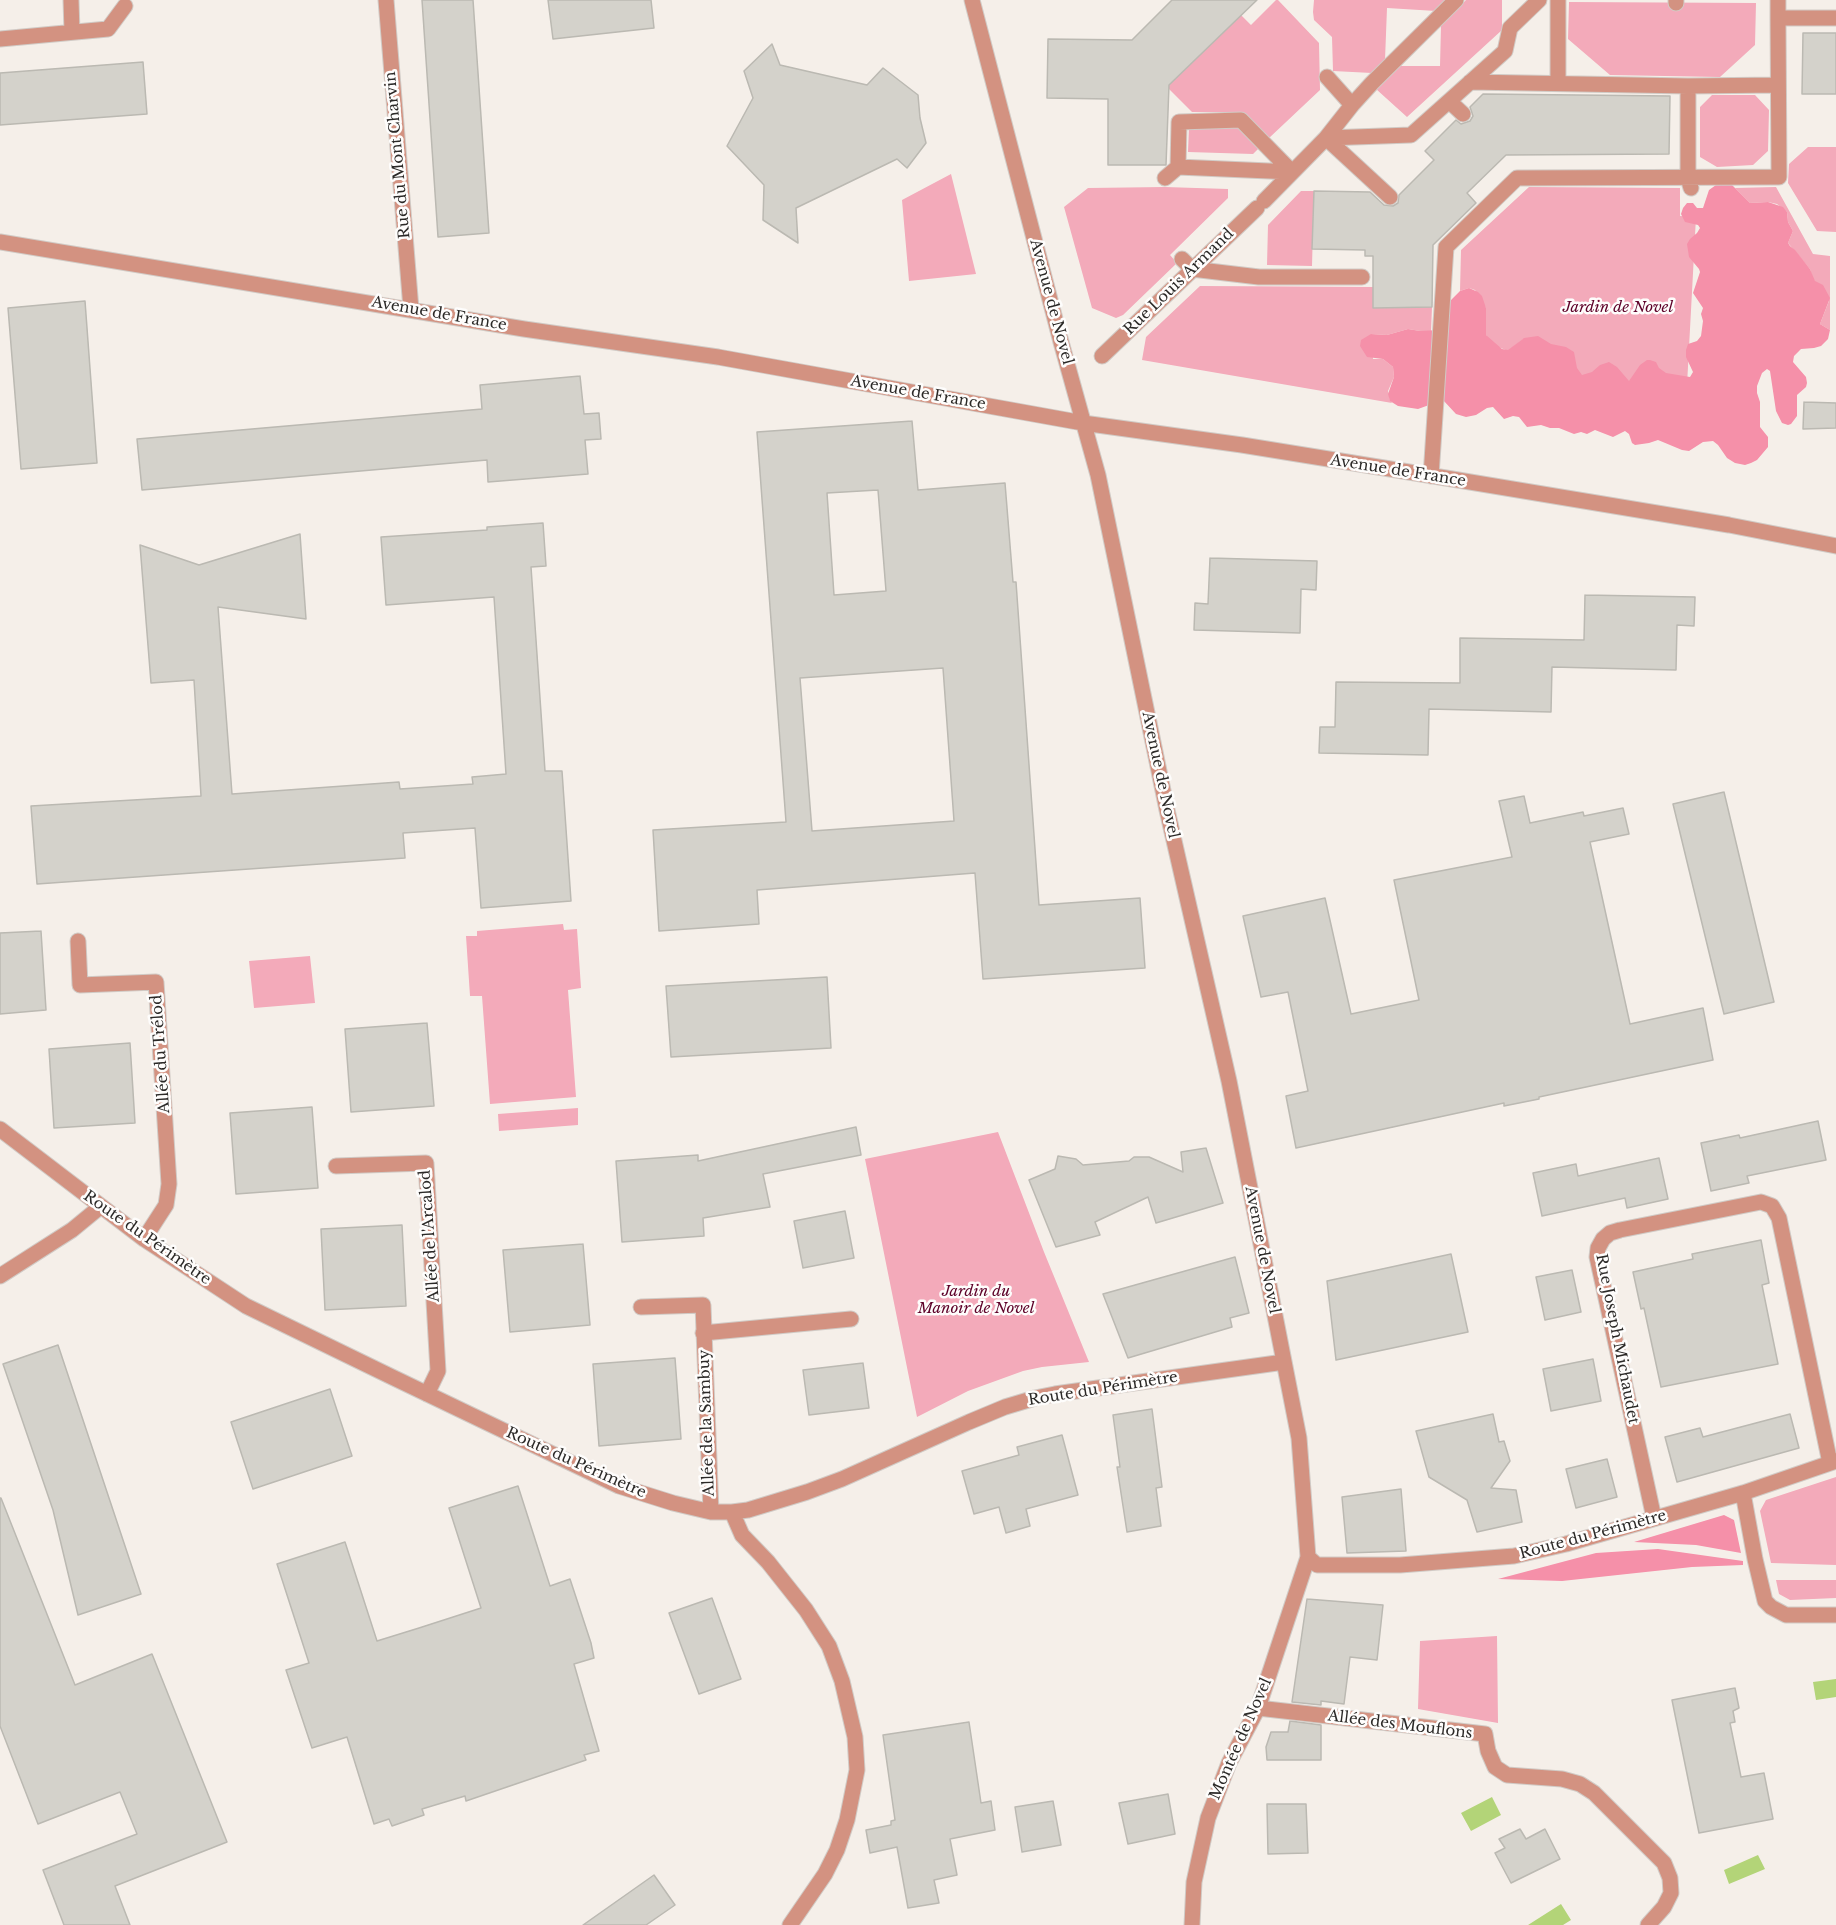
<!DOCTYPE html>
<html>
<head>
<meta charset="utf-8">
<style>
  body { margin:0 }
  canvas { display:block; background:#f5efe9 }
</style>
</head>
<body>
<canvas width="1836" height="1925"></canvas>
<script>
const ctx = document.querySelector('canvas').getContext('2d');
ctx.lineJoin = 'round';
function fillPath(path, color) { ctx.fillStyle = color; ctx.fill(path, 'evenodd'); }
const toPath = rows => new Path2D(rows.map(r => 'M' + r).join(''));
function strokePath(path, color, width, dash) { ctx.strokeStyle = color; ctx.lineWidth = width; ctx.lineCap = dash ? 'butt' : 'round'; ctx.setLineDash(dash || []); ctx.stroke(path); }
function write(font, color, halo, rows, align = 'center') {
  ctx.font = font + ' "Libre Baskerville",serif'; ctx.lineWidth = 5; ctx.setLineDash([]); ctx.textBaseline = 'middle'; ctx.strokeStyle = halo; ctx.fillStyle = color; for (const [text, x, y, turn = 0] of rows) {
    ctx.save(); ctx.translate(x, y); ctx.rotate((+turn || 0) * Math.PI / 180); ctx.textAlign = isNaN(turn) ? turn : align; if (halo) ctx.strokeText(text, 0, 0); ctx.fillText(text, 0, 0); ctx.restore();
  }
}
const green = toPath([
  [1276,0,1278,0,1319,43,1320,90,1268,139,1241,112,1192,112,1167,87,1241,15,1251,25],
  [1314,0,1448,0,1436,11,1387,8,1385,60,1372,73,1333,71,1332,37,1314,20,1313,12],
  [1466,0,1502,0,1502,30,1407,117,1376,89,1399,66,1440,66,1441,26],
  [1569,2,1756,3,1755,45,1720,77,1610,75,1568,39],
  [1712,95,1755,95,1769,110,1768,151,1753,165,1717,167,1700,157,1700,107],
  [1189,127,1238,128,1259,148,1253,154,1188,152],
  [1808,147,1836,147,1836,232,1817,231,1788,183,1789,164],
  [951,174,976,274,909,281,902,200],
  [1165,187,1228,189,1228,198,1170,255,1177,263,1123,315,1116,318,1092,308,1064,207,1088,188],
  [1529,187,1680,188,1680,216,1696,217,1687,385,1522,378,1523,339,1508,351,1496,346,1487,337,1486,335,1486,308,1475,290,1469,288,1460,291,1461,250],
  [1776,187,1813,254,1830,256,1830,330,1820,324,1829,301,1813,279,1810,269,1788,243,1793,231,1788,222,1787,212,1777,204,1768,202,1750,203,1735,188],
  [1301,191,1314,191,1312,266,1267,265,1268,225],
  [1200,286,1373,287,1373,308,1432,307,1431,331,1420,331,1408,329,1387,335,1371,334,1373,359,1383,359,1393,367,1394,377,1388,391,1390,400,1392,403,1142,360,1146,337],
  [563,924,564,930,577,929,581,988,568,990,576,1097,490,1104,482,996,470,996,466,936,477,936,477,931],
  [310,956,315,1003,254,1008,249,961],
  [578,1108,578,1125,499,1131,498,1114],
  [998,1132,1044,1252,1089,1362,1042,1367,1023,1371,968,1391,917,1417,865,1159],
  [1836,1477,1836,1565,1771,1563,1760,1511,1766,1500],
  [1776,1580,1836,1580,1836,1598,1790,1600,1779,1594],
  [1497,1636,1498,1723,1418,1709,1420,1641]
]);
const forest = toPath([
  [1728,181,1750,203,1768,202,1783,207,1787,212,1788,222,1793,231,1788,243,1790,246,1795,250,1810,269,1815,281,1823,285,1830,298,1820,324,1830,330,1828,339,1821,346,1814,348,1801,349,1794,356,1793,362,1806,377,1807,383,1806,387,1797,395,1797,416,1791,424,1788,425,1782,423,1776,411,1770,371,1767,369,1762,373,1757,386,1757,393,1760,402,1760,427,1768,437,1768,447,1757,460,1751,463,1745,465,1735,463,1727,458,1718,445,1713,441,1703,442,1689,451,1682,450,1658,440,1649,443,1635,445,1632,443,1629,434,1625,431,1613,437,1595,430,1587,434,1581,432,1574,434,1559,428,1550,428,1541,425,1527,427,1519,417,1513,416,1504,419,1493,407,1487,408,1476,415,1466,417,1456,414,1443,400,1418,409,1398,406,1390,401,1388,394,1394,377,1393,367,1383,359,1367,357,1360,346,1361,340,1371,334,1387,335,1408,329,1420,331,1439,330,1451,300,1460,291,1469,288,1478,292,1482,296,1486,308,1486,335,1502,349,1508,350,1524,338,1538,336,1551,344,1566,347,1574,352,1577,368,1582,375,1592,372,1600,365,1609,362,1617,367,1629,381,1640,365,1647,360,1650,360,1656,362,1659,368,1666,373,1690,377,1693,372,1686,357,1686,350,1688,344,1697,341,1701,336,1703,321,1701,314,1703,308,1693,293,1700,272,1699,269,1689,257,1687,244,1690,239,1697,233,1700,228,1698,225,1685,222,1681,214,1683,208,1687,203,1693,203,1697,208,1703,208,1709,190,1716,185],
  [1724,1515,1734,1520,1741,1553,1696,1545,1634,1542],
  [1658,1549,1743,1561,1743,1565,1692,1567,1562,1581,1498,1579,1596,1553]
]);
const water = toPath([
  [1836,1679,1836,1697,1816,1700,1813,1682],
  [1492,1797,1501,1815,1471,1831,1461,1813],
  [1758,1855,1765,1869,1729,1884,1724,1870],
  [1561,1904,1571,1920,1563,1925,1528,1925]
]);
const building = toPath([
  [422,0,473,0,489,233,438,237,422,0],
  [548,0,651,0,654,28,553,39,548,0],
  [1172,0,1257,0,1169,85,1166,165,1108,165,1108,99,1047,98,1048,39,1132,40,1172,0],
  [1803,33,1836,33,1836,94,1802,94,1803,33],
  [772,44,780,65,867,85,883,68,918,95,920,118,926,143,907,168,897,159,796,208,798,243,763,220,764,185,727,146,753,98,744,71,772,44],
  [143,62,147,114,0,125,0,73,143,62],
  [1483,94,1670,96,1669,154,1506,155,1467,193,1476,203,1433,245,1432,307,1373,308,1373,256,1365,256,1365,250,1312,249,1314,191,1370,192,1384,205,1393,206,1398,203,1399,195,1434,160,1425,151,1456,120,1461,124,1470,121,1473,116,1470,107,1483,94],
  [85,301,97,463,21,469,8,308,85,301],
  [580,376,584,414,599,413,601,439,585,440,588,474,488,482,487,460,142,490,137,439,482,409,480,385,580,376],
  [1804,402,1836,403,1836,428,1803,429,1804,402],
  [912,421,918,490,1005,483,1013,582,1016,582,1039,905,1140,898,1145,968,983,979,975,873,757,890,759,924,659,931,653,830,786,822,757,432,912,421],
  [878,490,886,591,834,595,827,493,878,490],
  [943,668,954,821,812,831,800,678,943,668],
  [543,523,546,566,531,567,545,771,562,771,571,901,481,908,475,828,403,833,405,858,37,884,31,806,201,796,194,680,151,683,140,545,199,565,300,534,306,619,218,607,232,794,399,782,400,789,473,784,472,777,506,774,494,597,386,605,381,537,487,530,487,527,543,523],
  [1210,558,1317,561,1316,590,1301,589,1300,633,1194,630,1195,603,1208,604,1210,558],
  [1585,595,1695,597,1694,626,1677,625,1676,670,1552,667,1551,712,1429,709,1428,755,1319,753,1320,727,1335,727,1336,682,1460,683,1460,638,1584,640,1585,595],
  [1724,792,1774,1002,1724,1014,1673,804,1724,792],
  [1524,796,1530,823,1583,812,1584,816,1623,808,1629,834,1590,842,1630,1024,1703,1008,1713,1060,1539,1097,1539,1099,1504,1106,1504,1103,1296,1148,1286,1096,1308,1091,1288,992,1261,997,1243,916,1325,898,1351,1014,1419,1000,1394,880,1512,857,1499,801,1524,796],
  [41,931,46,1010,0,1014,0,933,41,931],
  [827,977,831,1048,671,1057,666,986,827,977],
  [427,1023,434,1106,351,1112,345,1029,427,1023],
  [130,1043,135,1123,54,1128,49,1049,130,1043],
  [312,1107,318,1188,236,1194,230,1113,312,1107],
  [1818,1121,1826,1160,1747,1176,1749,1183,1711,1191,1701,1143,1739,1135,1740,1138,1818,1121],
  [856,1127,861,1155,763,1174,770,1207,703,1218,704,1236,622,1242,616,1161,698,1155,698,1161,856,1127],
  [1206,1148,1223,1203,1156,1223,1148,1197,1095,1222,1100,1235,1056,1247,1029,1180,1055,1169,1058,1156,1076,1159,1083,1165,1129,1161,1134,1157,1149,1157,1183,1172,1181,1152,1206,1148],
  [1659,1158,1668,1199,1627,1208,1625,1198,1542,1216,1533,1173,1576,1164,1578,1176,1659,1158],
  [845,1211,854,1258,803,1268,794,1221,845,1211],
  [402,1225,406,1306,325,1310,321,1229,402,1225],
  [1761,1240,1769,1283,1762,1285,1778,1364,1661,1387,1644,1308,1641,1309,1633,1272,1693,1259,1692,1254,1761,1240],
  [583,1244,590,1325,510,1332,503,1250,583,1244],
  [1451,1254,1468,1332,1336,1360,1327,1281,1451,1254],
  [1235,1257,1249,1313,1230,1318,1232,1327,1128,1358,1103,1294,1235,1257],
  [1572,1270,1581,1312,1545,1320,1536,1277,1572,1270],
  [58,1345,141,1594,78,1615,53,1510,3,1364,58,1345],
  [675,1358,681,1439,599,1446,593,1364,675,1358],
  [1593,1359,1601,1401,1551,1411,1543,1369,1593,1359],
  [863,1363,869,1408,809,1415,803,1370,863,1363],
  [330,1389,352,1456,253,1489,231,1422,330,1389],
  [1152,1409,1162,1487,1156,1488,1161,1526,1127,1532,1117,1467,1120,1467,1113,1415,1152,1409],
  [1493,1414,1499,1442,1504,1441,1510,1461,1491,1488,1516,1490,1522,1522,1477,1532,1467,1500,1429,1477,1416,1431,1493,1414],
  [1790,1414,1799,1448,1677,1482,1665,1437,1700,1428,1703,1437,1790,1414],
  [1062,1435,1078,1495,1026,1509,1030,1526,1006,1533,999,1507,974,1514,962,1471,1019,1455,1017,1447,1062,1435],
  [1607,1459,1617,1497,1576,1508,1566,1469,1607,1459],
  [518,1486,550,1586,570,1579,591,1643,594,1658,574,1664,599,1751,584,1755,586,1760,466,1801,465,1796,422,1809,424,1815,392,1826,389,1819,374,1824,347,1737,312,1748,286,1670,309,1663,277,1564,345,1542,377,1641,419,1628,481,1608,449,1508,518,1486],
  [1401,1489,1406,1551,1347,1553,1342,1497,1401,1489],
  [0,1498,1,1498,75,1685,152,1654,227,1842,115,1886,130,1925,64,1925,43,1870,137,1834,120,1792,38,1824,0,1726,0,1498],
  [712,1598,741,1679,699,1694,669,1613,712,1598],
  [1307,1599,1383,1605,1377,1660,1350,1657,1344,1704,1321,1701,1321,1705,1292,1702,1307,1599],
  [1735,1688,1739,1708,1733,1711,1735,1722,1730,1723,1741,1777,1764,1773,1773,1819,1699,1833,1672,1700,1735,1688],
  [1290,1721,1321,1725,1321,1760,1267,1760,1266,1747,1271,1732,1288,1732,1290,1721],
  [969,1722,981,1803,991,1801,995,1830,950,1839,957,1875,934,1880,939,1903,908,1908,897,1847,870,1853,866,1830,891,1825,891,1821,895,1820,883,1735,969,1722],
  [1168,1794,1175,1834,1128,1844,1119,1803,1168,1794],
  [1053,1801,1061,1845,1022,1852,1015,1807,1053,1801],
  [1267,1804,1306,1804,1308,1853,1268,1854,1267,1804],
  [1520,1829,1526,1839,1545,1829,1560,1859,1511,1883,1495,1853,1505,1848,1499,1839,1520,1829],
  [654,1875,675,1905,646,1925,583,1925,654,1875]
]);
const minor = toPath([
  [71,0,72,32],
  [386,0,411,309],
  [972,0,1061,342,1098,475,1167,810,1229,1081,1299,1438,1308,1557,1258,1708,1229,1763,1208,1818,1194,1882,1192,1925],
  [1778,0,1778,18,1836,18],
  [1676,3,1676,0],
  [0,39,108,29,125,6],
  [1327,77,1352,105],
  [1470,82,1688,86,1778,85],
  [1558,83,1558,0],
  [1688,86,1688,178,1691,188],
  [1449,101,1463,114],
  [1241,120,1292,172,1178,167,1179,122,1241,120],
  [1165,178,1178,167],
  [1390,197,1326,138,1352,105,1372,83,1456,0],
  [1264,201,1326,138,1411,135,1505,51,1510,28,1539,0],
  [0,242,524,329,718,357,1083,423,1242,445,1452,479,1729,525,1836,546],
  [1182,259,1192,269,1259,277,1362,277],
  [1102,356,1257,208],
  [1431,476,1446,247,1517,178,1779,177,1778,18],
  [78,941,80,985,156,982,169,1184,166,1205,144,1239],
  [0,1129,144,1239,246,1306,392,1377,619,1486,673,1503,711,1512,732,1512,748,1510,807,1492,842,1479,969,1422,1005,1407,1035,1398,1055,1394,1284,1362],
  [336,1166,426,1163,438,1371,427,1394],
  [0,1276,72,1230,100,1207],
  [641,1307,703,1305,711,1512],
  [703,1333,851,1319],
  [1743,1493,1755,1559,1765,1601,1771,1607,1786,1615,1836,1615],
  [732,1512,742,1535,768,1562,806,1610,829,1646,842,1681,855,1737,857,1770,847,1820,837,1850,825,1874,790,1925],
  [1654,1518,1597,1257,1598,1248,1603,1239,1610,1233,1620,1230,1761,1202,1772,1206,1779,1218,1830,1463],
  [1308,1557,1317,1565,1400,1565,1514,1556,1566,1544,1743,1493,1836,1461],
  [1258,1708,1485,1734,1488,1751,1495,1767,1507,1775,1562,1779,1580,1784,1594,1793,1664,1863,1670,1878,1671,1893,1664,1907,1648,1925]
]);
const streetNames = [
  ["Rue du Mont Charvin",398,155,-95],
  ["Rue Louis Armand",1179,282,-44],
  ["Avenue de Novel",1051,302,75],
  ["Avenue de France",439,314,10],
  ["Avenue de France",918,393,10],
  ["Avenue de France",1398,471,9],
  ["Avenue de Novel",1160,775,78],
  ["Allée du Trélod",161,1054,-94],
  ["Allée de l'Arcalod",430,1236,-94],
  ["Route du Périmètre",147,1238,35],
  ["Avenue de Novel",1262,1250,79],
  ["Rue Joseph Michaudet",1617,1339,79],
  ["Route du Périmètre",1103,1389,-9],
  ["Allée de la Sambuy",707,1423,-92],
  ["Route du Périmètre",576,1463,24],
  ["Route du Périmètre",1593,1535,-15],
  ["Allée des Mouflons",1400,1725,7],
  ["Montée de Novel",1241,1739,-66]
];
const parkNames = [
  ["Jardin de Novel",1618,308],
  ["Jardin du",976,1292],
  ["Manoir de Novel",976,1309]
];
fillPath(green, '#f3aaba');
fillPath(forest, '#f590a9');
fillPath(water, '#b3d478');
fillPath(building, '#d4d2cb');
strokePath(building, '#bbb9b2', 1.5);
strokePath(minor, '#d1cbc6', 17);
strokePath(minor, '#d39281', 15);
write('15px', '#2b2927', '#fefdfc', streetNames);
write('italic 15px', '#5d0028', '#fefdfc', parkNames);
</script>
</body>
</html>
